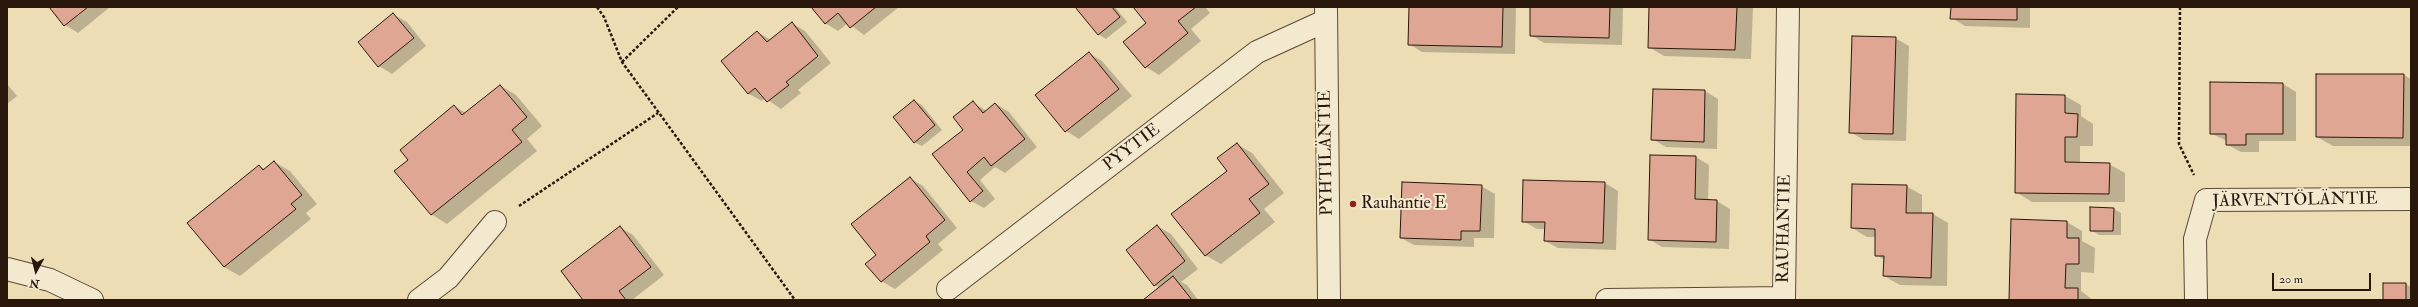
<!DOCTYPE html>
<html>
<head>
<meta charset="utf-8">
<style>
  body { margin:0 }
  #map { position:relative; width:2418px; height:307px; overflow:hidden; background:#ecddb5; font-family:"IM FELL Double Pica",serif }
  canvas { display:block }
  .frame { position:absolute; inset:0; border:8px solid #2a170b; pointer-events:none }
  .north { position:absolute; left:16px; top:251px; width:40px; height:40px; -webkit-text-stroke:3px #f3e9cf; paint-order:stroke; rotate:187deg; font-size:11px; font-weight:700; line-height:16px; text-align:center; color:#2a170b }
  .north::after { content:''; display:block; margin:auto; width:14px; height:18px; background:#2a170b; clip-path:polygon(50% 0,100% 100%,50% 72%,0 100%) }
  .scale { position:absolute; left:2272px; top:273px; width:99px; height:18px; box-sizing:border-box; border:2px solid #2a170b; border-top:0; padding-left:5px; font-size:12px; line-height:14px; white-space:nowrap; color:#2a170b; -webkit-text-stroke:3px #f3e9cf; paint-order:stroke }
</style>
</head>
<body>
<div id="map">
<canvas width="2418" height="307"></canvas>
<div class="frame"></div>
<div class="north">N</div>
<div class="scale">20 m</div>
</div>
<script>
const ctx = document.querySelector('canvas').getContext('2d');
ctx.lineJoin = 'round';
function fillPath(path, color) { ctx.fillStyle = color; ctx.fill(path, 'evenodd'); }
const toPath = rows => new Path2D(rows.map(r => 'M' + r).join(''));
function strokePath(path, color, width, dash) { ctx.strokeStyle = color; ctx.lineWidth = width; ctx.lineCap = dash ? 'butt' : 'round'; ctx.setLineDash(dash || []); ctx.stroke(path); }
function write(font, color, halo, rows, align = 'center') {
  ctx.font = font + ' "IM FELL Double Pica",serif'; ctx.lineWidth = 4; ctx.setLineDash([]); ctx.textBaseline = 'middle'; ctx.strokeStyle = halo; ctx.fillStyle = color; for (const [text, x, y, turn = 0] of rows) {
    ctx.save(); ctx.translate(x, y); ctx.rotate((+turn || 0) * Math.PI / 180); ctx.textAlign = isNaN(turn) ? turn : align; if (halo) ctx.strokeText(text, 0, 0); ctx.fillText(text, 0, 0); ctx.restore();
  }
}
const shadow = toPath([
  [50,7,110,7,78,33,65,25],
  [812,7,899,7,864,35,848,23,838,31,825,23],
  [1076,7,1115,7,1127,22,1106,39,1098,34],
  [1135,7,1205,7,1210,13,1191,29,1201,41,1159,75,1146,67,1124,42,1148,23],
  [1410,7,1516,7,1515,54,1422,52,1409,44],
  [1531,7,1623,7,1622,45,1544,43,1531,35],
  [1650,7,1753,7,1751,59,1664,56,1649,47],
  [1952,7,2030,7,2030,28,1965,26,1952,18],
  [394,15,407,22,426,46,392,74,379,66],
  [792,23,805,31,831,63,798,90,801,93,781,109,765,98,762,101,749,94,722,61,757,32,771,40],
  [1895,38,1909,46,1906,141,1864,140,1850,132],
  [1089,53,1102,61,1132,96,1079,139,1066,131,1037,95],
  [2404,75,2411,79,2411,146,2333,146,2317,137],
  [2211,83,2283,84,2296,92,2296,141,2259,141,2259,152,2241,152,2228,145,2227,141,2210,133],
  [7,84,17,96,7,104],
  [501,86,516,95,542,126,527,139,537,151,447,224,431,214,409,160,454,106,466,113],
  [1654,90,1705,91,1718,99,1717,149,1666,147,1652,139],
  [2017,95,2065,96,2081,105,2081,116,2093,124,2093,146,2080,146,2080,163,2109,164,2125,173,2125,202,2032,202,2016,192],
  [914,101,922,105,942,130,922,146,914,142],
  [973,103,987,111,996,104,1009,112,1037,147,1005,173,995,167,980,180,995,199,984,208,971,201,933,155,964,130],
  [1237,144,1252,153,1284,193,1264,209,1275,222,1221,264,1205,255],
  [1696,157,1709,165,1708,201,1717,201,1730,209,1729,249,1662,247,1649,239],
  [274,162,290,171,317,204,306,213,311,219,240,276,224,267,189,223,259,166,265,169],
  [910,178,923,186,957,228,938,244,943,250,895,289,881,281,877,255],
  [1605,183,1618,191,1616,250,1558,248,1545,241,1545,229,1537,229,1523,221],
  [1481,186,1495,194,1494,238,1474,238,1474,247,1414,245,1401,238],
  [1906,186,1922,195,1922,214,1933,214,1948,223,1947,286,1900,285,1884,276,1885,260,1876,255,1876,237,1867,237,1852,228],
  [2114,209,2121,213,2121,235,2099,235,2091,230],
  [2067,222,2082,231,2082,241,2095,248,2094,273,2081,272,2081,291,2093,300,2010,300],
  [1157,226,1171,234,1198,269,1181,282,1187,285,1198,300,1145,300,1160,288,1154,285],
  [620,227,633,235,664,275,632,300,584,300],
  [2384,284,2406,284,2411,287,2411,300,2384,300]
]);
const building = toPath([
  [49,7,88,7,64,26,49,7],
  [811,7,876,7,850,28,838,13,825,24,811,7],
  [1075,7,1112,7,1120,17,1098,35,1075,7],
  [1133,7,1196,7,1178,21,1188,33,1145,68,1123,42,1146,23,1133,7],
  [1409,7,1503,7,1502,47,1408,45,1409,7],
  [1530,7,1610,7,1609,38,1530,36,1530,7],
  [1649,7,1737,7,1735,50,1648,48,1649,7],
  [1951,7,2017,7,2017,20,1950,19,1951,7],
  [393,13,414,38,378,67,358,42,393,13],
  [792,22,818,56,786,82,789,85,767,102,755,88,748,94,721,61,757,31,767,42,792,22],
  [1852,36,1896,37,1893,134,1849,133,1852,36],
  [1089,52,1119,89,1065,132,1035,95,1089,52],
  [2316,74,2404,74,2403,138,2316,137,2316,74],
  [2210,82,2283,83,2283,134,2246,134,2246,145,2226,145,2226,134,2210,134,2210,82],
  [500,85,527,117,512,130,522,142,431,215,394,171,408,160,400,150,454,105,462,115,500,85],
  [1653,89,1705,90,1704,142,1651,140,1653,89],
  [2016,94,2065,95,2065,113,2078,114,2077,137,2065,137,2065,162,2110,163,2109,194,2015,193,2016,94],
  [914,100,935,125,914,143,893,117,914,100],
  [973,101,983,113,995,103,1025,139,991,166,984,157,967,172,983,191,970,202,932,154,963,130,953,117,973,101],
  [1237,143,1269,184,1249,199,1260,213,1205,256,1171,214,1227,171,1217,158,1237,143],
  [1650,155,1696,156,1695,199,1717,200,1716,242,1648,240,1650,155],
  [274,161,302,195,291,204,296,209,224,267,187,223,259,165,263,170,274,161],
  [910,177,945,220,926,236,930,242,881,282,865,264,876,255,851,224,910,177],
  [1523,180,1605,182,1603,243,1544,241,1545,222,1522,222,1523,180],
  [1402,182,1482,185,1480,231,1461,231,1461,240,1400,238,1402,182],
  [1852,184,1907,185,1906,213,1933,213,1931,278,1883,276,1884,256,1875,256,1875,229,1851,228,1852,184],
  [2090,207,2114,208,2113,231,2090,231,2090,207],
  [2011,219,2067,221,2067,238,2079,238,2079,264,2066,264,2065,288,2078,288,2078,300,2009,300,2011,219],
  [1157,225,1185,261,1154,286,1126,250,1157,225],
  [620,226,651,267,619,291,626,300,583,300,561,271,620,226],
  [1173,276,1192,300,1143,300,1173,276],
  [2383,283,2406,283,2406,300,2383,300,2383,283]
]);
const path = toPath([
  [597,7,604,17,622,62,795,300],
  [2180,7,2179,144,2194,175],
  [622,62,678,7],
  [519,206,658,113]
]);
const street = toPath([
  [1326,8,1329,300],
  [7,269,50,280,92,300],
  [948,289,1257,52,1325,21],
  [419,300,448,278,495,222],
  [1607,300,1784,298,1788,7],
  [2196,300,2195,239,2206,200,2411,199]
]);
const markers = [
  [1353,204,4,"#8f2418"]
];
const streetNames = [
  ["PYYTIE",1132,148,-37],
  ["PYHTILÄNTIE",1327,153,-91],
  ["JÄRVENTÖLÄNTIE",2295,201,-1],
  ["RAUHANTIE",1785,229,-89]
];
const poiNames = [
  ["Rauhantie E",1361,204]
];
fillPath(shadow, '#0003');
fillPath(building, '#dfa793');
strokePath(building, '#2a170b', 1);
strokePath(street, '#5a4836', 24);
strokePath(path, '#2a170b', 2.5, [3, 2]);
strokePath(street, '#f3e9cf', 22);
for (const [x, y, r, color] of markers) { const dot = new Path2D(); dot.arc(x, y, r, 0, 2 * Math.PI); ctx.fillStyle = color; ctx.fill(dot); strokePath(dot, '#f3e9cf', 1.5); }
write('17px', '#2a170b', '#f3e9cf', streetNames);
write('17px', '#2a170b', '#f3e9cf', poiNames, 'left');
</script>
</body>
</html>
